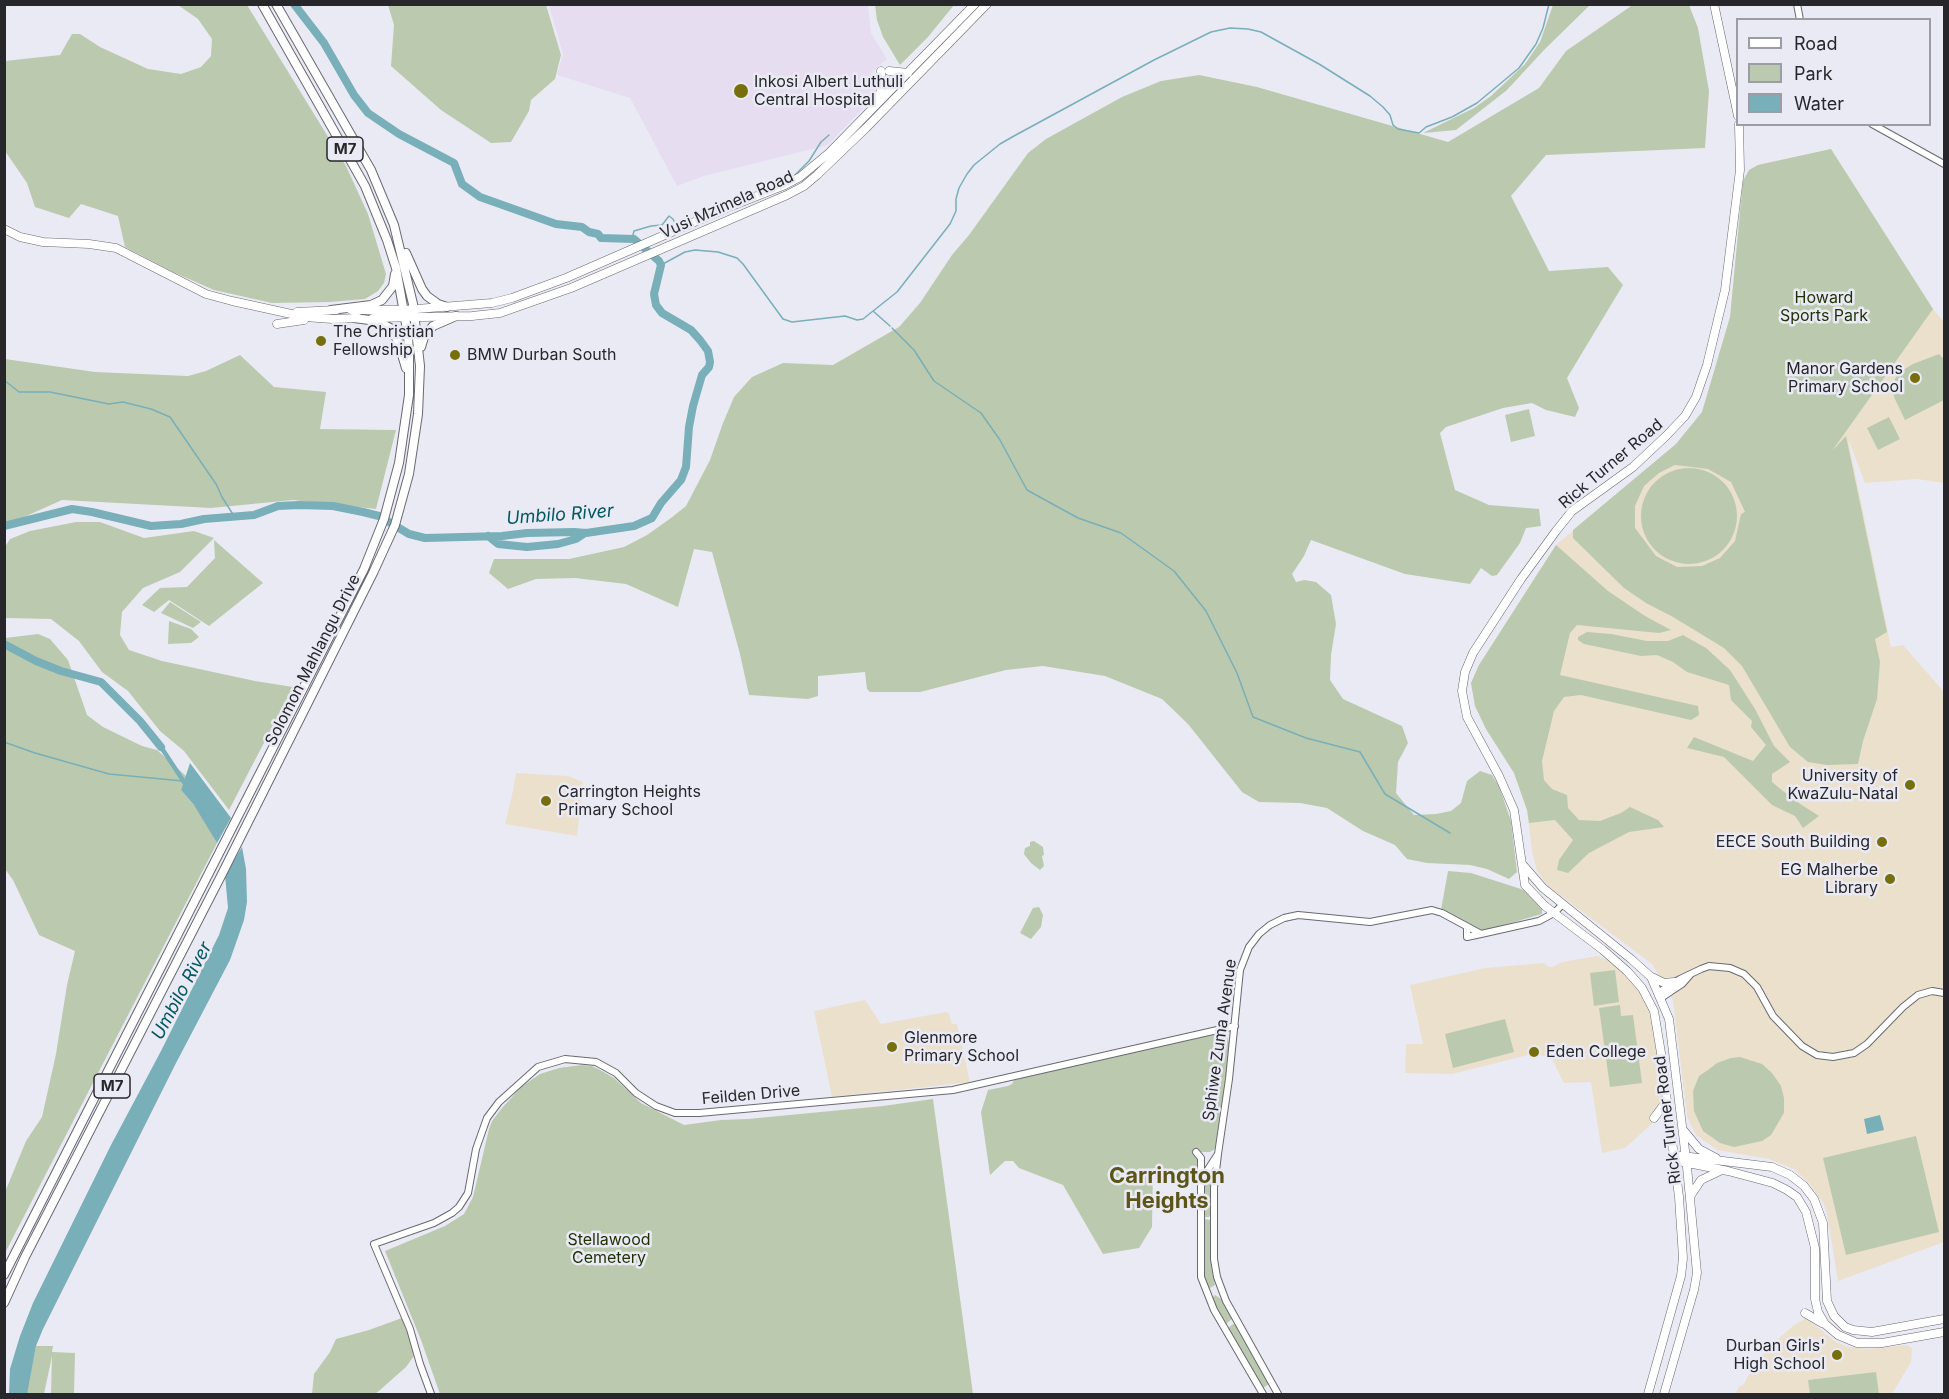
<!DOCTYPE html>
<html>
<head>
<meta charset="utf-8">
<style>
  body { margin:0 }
  #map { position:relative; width:1949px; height:1399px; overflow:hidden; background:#eaeaf5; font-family:Inter,sans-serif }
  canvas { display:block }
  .frame { position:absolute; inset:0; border:6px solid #27272b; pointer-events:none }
  .legend { position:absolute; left:1736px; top:18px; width:195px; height:108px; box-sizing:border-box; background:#eaeaf5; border:2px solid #9c9ca4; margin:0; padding:8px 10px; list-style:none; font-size:18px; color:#27272b }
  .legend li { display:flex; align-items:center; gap:12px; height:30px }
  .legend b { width:30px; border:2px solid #9c9ca4 }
</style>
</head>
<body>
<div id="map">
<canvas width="1949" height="1399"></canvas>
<div class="frame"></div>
<ul class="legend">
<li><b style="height:8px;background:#fff"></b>Road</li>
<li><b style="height:16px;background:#bbcaae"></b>Park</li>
<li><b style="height:16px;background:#78afb8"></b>Water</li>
</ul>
</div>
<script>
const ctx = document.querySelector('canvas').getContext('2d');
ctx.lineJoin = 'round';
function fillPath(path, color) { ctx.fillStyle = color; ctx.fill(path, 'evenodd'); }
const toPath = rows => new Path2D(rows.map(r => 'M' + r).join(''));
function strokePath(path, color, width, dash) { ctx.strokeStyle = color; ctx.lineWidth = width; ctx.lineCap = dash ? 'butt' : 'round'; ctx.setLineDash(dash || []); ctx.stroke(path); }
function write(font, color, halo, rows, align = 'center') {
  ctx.font = font + ' Inter,sans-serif'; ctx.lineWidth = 5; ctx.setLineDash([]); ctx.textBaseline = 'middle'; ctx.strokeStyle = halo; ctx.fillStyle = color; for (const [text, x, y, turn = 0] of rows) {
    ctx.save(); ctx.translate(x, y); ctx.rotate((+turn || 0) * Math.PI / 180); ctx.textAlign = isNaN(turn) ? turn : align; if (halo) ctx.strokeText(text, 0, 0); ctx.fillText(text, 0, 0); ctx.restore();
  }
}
const education = toPath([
  [1831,149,1933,309,1944,322,1944,483,1917,479,1865,483,1848,439,1891,647,1903,645,1944,692,1944,1242,1838,1281,1827,1213,1823,1203,1810,1184,1794,1169,1769,1159,1717,1150,1695,1134,1687,1116,1673,1001,1652,964,1548,886,1537,871,1532,851,1527,810,1514,773,1486,729,1475,706,1471,683,1479,665,1556,545,1676,444,1702,412,1730,317,1738,239,1749,170,1758,165],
  [516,773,568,776,583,782,577,836,505,824,513,791],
  [1597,956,1610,961,1642,992,1654,1015,1666,1111,1625,1148,1602,1153,1591,1082,1564,1083,1551,1057,1532,1054,1452,1074,1405,1073,1406,1044,1423,1044,1410,985,1485,968,1544,963,1549,967,1553,967,1562,962],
  [865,1000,881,1024,946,1012,949,1014,952,1024,957,1024,970,1082,832,1097,814,1011],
  [1806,1318,1836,1342,1848,1347,1869,1349,1907,1345,1912,1348,1911,1362,1892,1394,1735,1394,1739,1387,1744,1384,1753,1366,1770,1346,1793,1326]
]);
const medical = toPath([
  [549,5,868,5,871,33,887,59,872,72,876,84,874,97,828,145,704,176,677,186,630,98,557,75,563,54]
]);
const green = toPath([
  [1634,4,1689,5,1698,28,1709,91,1705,148,1546,155,1511,196,1549,271,1608,267,1623,285,1567,378,1579,408,1575,417,1546,410,1532,403,1503,408,1446,427,1440,433,1455,490,1489,505,1539,509,1541,526,1526,528,1520,543,1497,575,1492,576,1481,568,1470,584,1405,574,1311,540,1304,556,1292,574,1296,582,1304,580,1316,582,1331,595,1336,624,1331,655,1330,680,1343,699,1402,726,1408,743,1398,762,1396,793,1414,815,1436,814,1451,811,1461,803,1467,781,1480,771,1492,775,1499,786,1511,821,1517,872,1509,879,1487,869,1470,865,1427,863,1407,859,1395,845,1363,831,1327,808,1300,803,1259,802,1242,792,1188,724,1162,699,1105,676,1043,666,1006,670,920,692,870,692,867,689,865,672,818,676,818,696,808,699,749,695,740,654,712,552,694,549,678,607,626,584,575,578,536,579,508,589,489,573,494,559,569,559,624,547,647,535,671,518,686,506,710,460,723,423,734,397,752,377,783,363,833,365,899,327,920,303,952,255,969,235,1028,153,1046,139,1122,97,1161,81,1199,75,1257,87,1448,142,1539,88,1566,51],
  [178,5,247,5,346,166,368,214,386,274,384,283,378,291,365,299,330,302,272,303,214,290,173,272,125,247,118,216,81,204,69,218,35,207,27,183,5,151,5,61,60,55,72,34,80,34,100,47,148,69,181,74,201,67,211,56,212,39,198,19],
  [388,5,546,5,561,55,555,79,531,100,529,111,511,142,491,143,441,110,391,66,394,25],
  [875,5,875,4,954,5,928,37,900,65,883,37,877,20],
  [1553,5,1590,5,1544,50,1507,90,1456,130,1423,133,1474,108,1491,96,1525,64,1540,42],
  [1831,149,1933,309,1832,451,1846,436,1887,632,1875,639,1880,662,1877,699,1863,741,1858,764,1827,765,1808,762,1790,747,1742,666,1724,648,1673,617,1646,603,1624,588,1573,538,1573,530,1676,444,1702,412,1730,317,1743,181,1749,170,1758,165],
  [1675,465,1708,469,1731,482,1745,512,1741,514,1735,541,1720,558,1702,566,1677,567,1656,556,1635,528,1635,506,1644,486,1659,473],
  [1939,354,1944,359,1944,400,1905,420,1894,397,1893,391,1895,379,1900,372,1913,364],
  [240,355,274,387,326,392,320,429,396,430,376,509,293,500,211,508,62,500,13,522,5,529,5,359,95,372,188,376,206,371],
  [1529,409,1535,436,1511,442,1505,415],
  [1889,417,1900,439,1878,450,1867,428],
  '1641 516a48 48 0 1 1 96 0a48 48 0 1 1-96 0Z',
  [76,522,100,522,144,538,194,531,214,538,180,572,143,588,122,612,120,635,129,650,162,661,255,681,293,687,229,810,184,751,160,731,128,691,102,672,79,641,51,619,5,618,5,547,10,539,30,531],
  [214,540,263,583,209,626,169,600,154,612,142,605,160,588,187,587,215,558],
  [1556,545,1608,591,1645,616,1671,630,1659,633,1577,625,1570,633,1560,675,1698,706,1699,715,1691,720,1581,695,1564,697,1554,711,1542,761,1544,780,1552,789,1567,795,1568,808,1579,820,1600,821,1621,813,1630,807,1658,820,1664,827,1629,832,1589,853,1568,873,1557,870,1559,860,1573,840,1555,820,1529,823,1527,810,1514,773,1486,729,1475,706,1471,683,1479,665],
  [170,602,201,622,193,628,161,613],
  [169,621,191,629,199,637,191,643,168,644],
  [1587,632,1611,634,1647,641,1668,641,1683,635,1706,648,1730,670,1755,709,1774,746,1790,762,1772,774,1772,782,1794,800,1819,816,1803,828,1795,816,1772,805,1724,757,1687,748,1694,737,1753,761,1766,745,1751,727,1752,721,1731,700,1729,685,1687,672,1673,662,1657,655,1641,656,1584,644,1578,640,1578,637],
  [38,634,50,639,68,660,87,715,103,727,142,746,157,750,186,776,181,790,200,812,217,843,5,1253,5,1192,26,1141,42,1117,56,1054,67,985,75,951,39,935,13,880,5,869,5,638],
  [1034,841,1043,847,1044,855,1042,856,1044,866,1040,870,1031,863,1024,854,1025,848,1030,846,1030,842],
  [1448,871,1471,873,1521,889,1526,891,1542,908,1542,914,1483,931,1467,924,1441,910],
  [1039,907,1043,915,1041,927,1031,939,1020,933,1033,908],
  [1615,970,1619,1002,1594,1006,1590,973],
  [1620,1005,1621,1016,1633,1015,1642,1083,1610,1087,1599,1008],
  [1505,1019,1514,1052,1453,1068,1445,1034],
  [1215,1034,1227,1036,1230,1045,1229,1063,1215,1149,1210,1152,1200,1152,1199,1172,1153,1168,1152,1227,1139,1248,1103,1254,1063,1185,1019,1168,1013,1161,1005,1161,990,1175,981,1112,988,1090,1008,1086,1012,1084,1015,1078],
  [1740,1057,1762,1064,1772,1073,1781,1086,1784,1098,1784,1113,1771,1135,1762,1141,1734,1147,1720,1143,1703,1131,1694,1111,1693,1091,1699,1076,1708,1070,1717,1063,1731,1058],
  [582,1065,592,1066,602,1071,614,1078,641,1103,684,1125,721,1120,748,1119,883,1106,933,1099,973,1394,440,1394,421,1340,385,1251,445,1226,464,1214,473,1197,489,1129,492,1121,502,1108,521,1087,540,1074,559,1068],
  [1916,1136,1939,1232,1846,1255,1823,1158],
  [1208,1173,1210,1173,1212,1177,1211,1214,1209,1217,1204,1217,1202,1216,1203,1186],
  [1204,1219,1210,1220,1211,1223,1211,1265,1215,1285,1210,1288,1207,1288,1203,1265],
  [1215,1295,1221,1299,1232,1319,1226,1324,1211,1299],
  [402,1318,413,1348,414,1356,406,1367,380,1390,375,1394,312,1394,314,1374,330,1352,336,1339,369,1330],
  [1233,1324,1236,1325,1269,1384,1263,1388,1228,1328],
  [36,1346,53,1346,52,1352,75,1353,74,1394,51,1394,52,1356,44,1394,26,1394],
  [1876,1372,1879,1394,1810,1394,1808,1380]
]);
const water = toPath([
  [190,763,231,818,217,843,194,805,181,790],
  [242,847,246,869,247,902,244,920,230,960,175,1065,43,1329,36,1346,27,1394,9,1394,10,1369,20,1336,33,1303,111,1145,161,1051,219,935,228,908,225,875],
  [1880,1115,1884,1130,1867,1134,1864,1119]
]);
const stream = toPath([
  [782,181,794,176,809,161,821,142,829,135],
  [730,210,739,207],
  [632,239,634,231,651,226,662,225,669,216,673,219,676,225],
  [661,265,685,252,695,250,718,252,737,258,743,264,783,319,792,322,845,316,857,320,863,319,897,292,950,224,956,211,956,199,959,188,967,174,974,165,1000,144,1014,136,1154,60,1211,32,1230,28,1248,29,1261,32,1319,64,1370,96,1383,107,1390,115,1393,125,1398,129,1419,133,1426,127,1452,117,1477,103,1519,68,1536,44,1543,28,1549,4],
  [873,311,890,326],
  [892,328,914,350,934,381,981,413,1000,440,1027,490,1078,518,1121,533,1174,571,1206,611,1237,673,1253,717,1306,738,1360,752,1385,794,1450,833],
  [4,380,19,392,50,392,109,404,123,402,151,409,170,417,216,484,222,497,234,516],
  [4,742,35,753,109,774,183,781]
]);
const canal = toPath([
  [161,747,186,785]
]);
const river = toPath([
  [4,526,72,509,92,512,151,526,181,524,204,519,254,515,278,506,299,505,333,506,363,512,379,516,409,534,425,538,502,536,527,533,574,532,586,533,634,526,652,518,661,503,681,480,686,467,689,427,693,406,702,375,709,367,710,362,708,351,700,340,691,330,662,313,656,305,654,294,661,265,659,261,634,239,601,238,598,234,589,232,582,227,556,224,480,197,462,184,454,163,399,134,368,113,354,95,324,43,294,4],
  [488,536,498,544,527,547,558,544,576,539,585,533],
  [4,644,36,661,61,671,101,682,140,721,161,747]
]);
const minor = toPath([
  [1797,4,1800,20],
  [1872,124,1944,164],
  [1467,927,1467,937,1481,934],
  [1659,992,1680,979,1701,969,1709,966,1730,968,1744,974,1757,987,1773,1016,1802,1046,1817,1055,1833,1057,1854,1053,1867,1044,1903,1007,1918,995,1932,991,1944,993],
  [1661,998,1682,984,1690,975],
  [1196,1152,1201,1158,1201,1179],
  [1218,1154,1207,1171,1201,1186,1201,1277,1214,1310,1263,1394],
  [431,1394,420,1364,410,1329,374,1244,434,1223,452,1213,459,1207,468,1193,476,1149,487,1118,499,1102,538,1067,565,1059,596,1062,616,1073,636,1093,656,1106,675,1113,699,1113,953,1090,1235,1026],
  [1278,1394,1226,1301,1217,1277,1214,1259,1214,1188,1218,1154,1229,1079,1240,970,1249,947,1259,934,1270,925,1284,918,1298,915,1370,922,1432,910,1442,913,1481,934,1539,921,1554,913,1563,904]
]);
const major = toPath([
  [1714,4,1738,116],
  [889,71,908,73],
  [877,101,882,87,881,71],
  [4,229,20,237,43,242,89,244,116,248,206,294,232,301,305,317,332,319,358,318],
  [351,310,404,310,492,303,512,298,566,278,729,207,785,185,800,177,829,153,975,4],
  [297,312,336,310],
  [373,318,472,316,500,313,571,288,787,195,804,186,817,175,866,128,987,4],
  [277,324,304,320],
  [1523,865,1543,888,1631,959,1651,977,1669,1019,1687,1167,1697,1273,1694,1290,1664,1394],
  [1652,977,1664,983,1674,982],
  [1654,1118,1666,1102],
  [1684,1131,1699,1149,1716,1158],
  [1674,1155,1772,1167,1790,1175,1804,1186,1814,1199,1823,1223,1827,1301,1834,1316,1845,1327,1853,1330,1872,1332,1944,1319],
  [1683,1162,1728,1171,1773,1183,1787,1190,1797,1197,1806,1212,1815,1248,1815,1299,1818,1312,1825,1324,1838,1335,1857,1343,1882,1343,1944,1332],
  [1691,1195,1701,1180,1722,1170],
  [1805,1313,1822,1323],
  [1648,1394,1681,1276,1683,1258,1679,1197,1661,1053,1654,1011,1642,988,1627,971,1603,950,1545,906,1525,885,1514,810,1499,776,1467,717,1462,691,1465,672,1473,653,1521,579,1556,531,1572,511,1633,467,1666,436,1685,416,1696,397,1707,365,1725,290,1740,170,1739,124]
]);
const highway = toPath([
  [406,253,422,289,427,296,438,304,447,307],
  [331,310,371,305,382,300,393,286,395,274],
  [354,318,377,321,390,328,398,341,406,368],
  [421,347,424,337,433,326,456,316],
  [4,1275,364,569,384,519,399,463,409,395,409,355,408,335,396,268,387,240,365,186,262,4],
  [4,1303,25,1257,223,872,373,573,395,525,409,474,418,414,420,366,413,304,394,225,371,170,276,4]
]);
const markers = [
  [741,91,8,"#776e0c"],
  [321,341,6,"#776e0c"],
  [455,355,6,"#776e0c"],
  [1915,378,6,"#776e0c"],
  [1910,785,6,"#776e0c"],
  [546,801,6,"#776e0c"],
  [1882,842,6,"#776e0c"],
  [1890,879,6,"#776e0c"],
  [892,1047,6,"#776e0c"],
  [1534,1052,6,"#776e0c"],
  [1837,1355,6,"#776e0c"]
];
const shields = [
  [345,149,36],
  [112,1086,36]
];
const shieldNames = [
  ["M7",345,149],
  ["M7",112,1086]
];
const poiNames = [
  ["Inkosi Albert Luthuli",754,82],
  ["Central Hospital",754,100],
  ["The Christian",333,332],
  ["Fellowship",333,350],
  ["BMW Durban South",467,355],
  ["Manor Gardens",1903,369,"right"],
  ["Primary School",1903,387,"right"],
  ["University of",1898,776,"right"],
  ["KwaZulu-Natal",1898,794,"right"],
  ["Carrington Heights",558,792],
  ["Primary School",558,810],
  ["EECE South Building",1870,842,"right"],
  ["EG Malherbe",1878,870,"right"],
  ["Library",1878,888,"right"],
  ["Glenmore",904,1038],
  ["Primary School",904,1056],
  ["Eden College",1546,1052],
  ["Durban Girls'",1825,1346,"right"],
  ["High School",1825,1364,"right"]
];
const streetNames = [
  ["Vusi Mzimela Road",727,205,-24],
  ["Rick Turner Road",1611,464,-40],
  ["Solomon Mahlangu Drive",313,660,-63],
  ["Sphiwe Zuma Avenue",1220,1040,-82],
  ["Feilden Drive",751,1095,-5],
  ["Rick Turner Road",1668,1120,-97]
];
const parkNames = [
  ["Howard",1824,298],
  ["Sports Park",1824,316],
  ["Stellawood",609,1240],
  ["Cemetery",609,1258]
];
const waterNames = [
  ["Umbilo River",560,515,-4],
  ["Umbilo River",182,991,-62]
];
const districtNames = [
  ["Carrington",1167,1176],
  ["Heights",1167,1201]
];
fillPath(education, '#ebe0cc');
fillPath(medical, '#e7ddf1');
fillPath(green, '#bbcaae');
fillPath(water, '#78afb8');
strokePath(stream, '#78afb8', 1.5);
strokePath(canal, '#78afb8', 4.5);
strokePath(river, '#78afb8', 8);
strokePath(minor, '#696973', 8);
strokePath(major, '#696973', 9);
strokePath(highway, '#696973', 10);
strokePath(minor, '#fff', 6);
strokePath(major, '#fff', 8);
strokePath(highway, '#fff', 8);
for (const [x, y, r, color] of markers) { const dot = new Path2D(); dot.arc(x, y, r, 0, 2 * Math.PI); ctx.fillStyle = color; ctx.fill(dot); strokePath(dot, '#eaeaf5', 2); }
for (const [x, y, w] of shields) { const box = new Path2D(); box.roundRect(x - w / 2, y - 12, w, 24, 4.5); ctx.fillStyle = '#eaeaf5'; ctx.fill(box); strokePath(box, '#27272b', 1.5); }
write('bold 15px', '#27272b', null, shieldNames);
write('16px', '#27272b', '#eaeaf5', poiNames, 'left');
write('16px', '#27272b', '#eaeaf5', streetNames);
write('16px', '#1d2f03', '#eaeaf5', parkNames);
write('italic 18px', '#025761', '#eaeaf5', waterNames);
write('bold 22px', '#5b5518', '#eaeaf5', districtNames);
</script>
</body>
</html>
